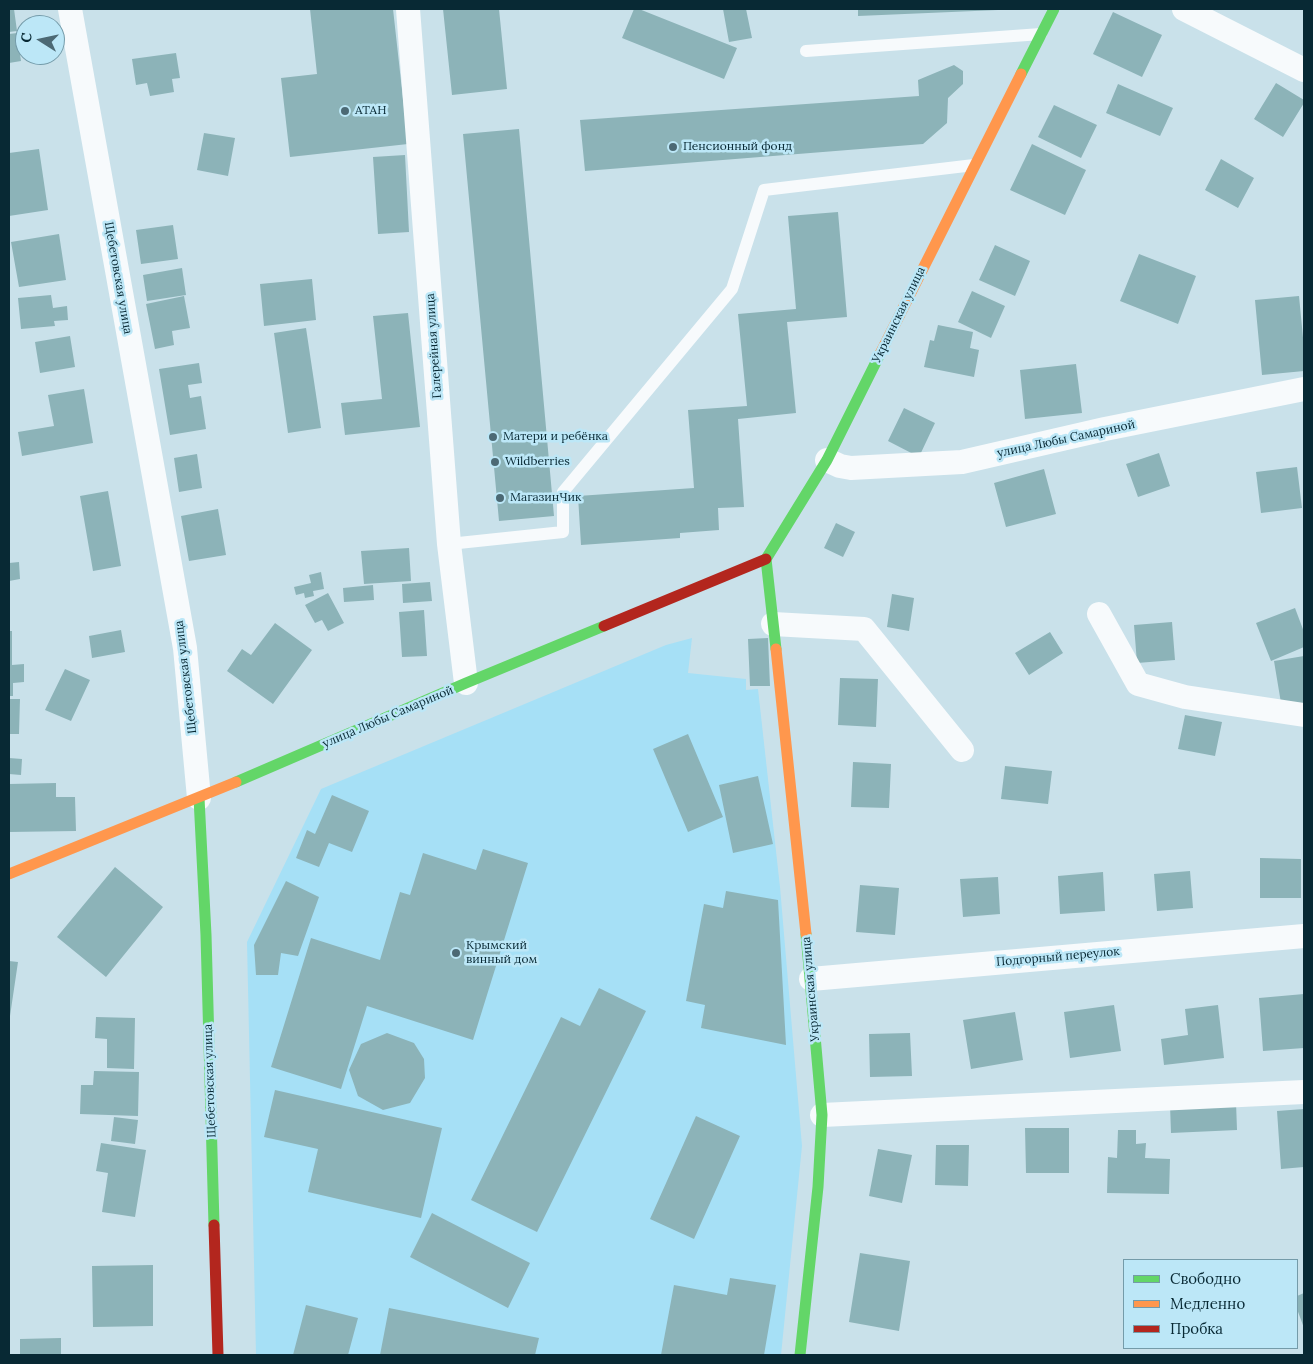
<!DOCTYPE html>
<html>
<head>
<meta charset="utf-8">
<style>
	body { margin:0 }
	#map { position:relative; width:1313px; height:1364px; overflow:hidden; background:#c9e1ea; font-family:Lora,serif }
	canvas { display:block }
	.frame { position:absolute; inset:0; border:10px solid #082934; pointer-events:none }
	.legend { position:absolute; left:1123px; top:1259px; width:175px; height:90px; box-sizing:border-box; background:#bce7f7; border:1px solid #749ba9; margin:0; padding:6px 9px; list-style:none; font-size:15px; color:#082934 }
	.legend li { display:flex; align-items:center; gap:10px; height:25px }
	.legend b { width:25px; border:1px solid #749ba9 }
	.north { position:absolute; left:15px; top:15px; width:50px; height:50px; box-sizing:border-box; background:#bce7f7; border:1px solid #749ba9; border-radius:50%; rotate:280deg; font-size:14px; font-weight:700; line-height:20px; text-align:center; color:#082934 }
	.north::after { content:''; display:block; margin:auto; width:18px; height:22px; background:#4c6974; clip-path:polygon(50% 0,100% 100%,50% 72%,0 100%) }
</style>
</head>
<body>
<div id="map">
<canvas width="1313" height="1364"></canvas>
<div class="frame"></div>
<ul class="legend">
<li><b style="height:6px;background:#63d668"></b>Свободно</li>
<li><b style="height:6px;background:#ff974d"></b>Медленно</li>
<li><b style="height:6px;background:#b3261e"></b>Пробка</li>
</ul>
<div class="north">С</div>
</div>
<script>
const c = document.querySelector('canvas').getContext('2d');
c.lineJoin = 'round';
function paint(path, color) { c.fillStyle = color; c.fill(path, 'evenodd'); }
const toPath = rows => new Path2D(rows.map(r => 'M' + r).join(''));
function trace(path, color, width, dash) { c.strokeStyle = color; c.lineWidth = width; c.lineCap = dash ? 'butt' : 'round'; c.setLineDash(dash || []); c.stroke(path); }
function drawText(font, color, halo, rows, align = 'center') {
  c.font = font + ' Lora,serif'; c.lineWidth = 5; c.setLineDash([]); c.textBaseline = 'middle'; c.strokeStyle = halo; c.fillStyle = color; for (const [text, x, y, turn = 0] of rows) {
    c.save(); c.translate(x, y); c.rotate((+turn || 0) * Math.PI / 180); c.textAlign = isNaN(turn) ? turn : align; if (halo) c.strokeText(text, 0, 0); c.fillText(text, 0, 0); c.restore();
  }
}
paint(toPath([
	[692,638,688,673,746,679,746,690,758,689,780,887,802,1146,781,1355,256,1355,247,942,321,789,666,645]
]), '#a6e0f6');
paint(toPath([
	[9,9,14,9,17,31,9,32],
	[310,9,393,9,408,144,290,157,281,78,317,74],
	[443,9,499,9,507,89,452,95],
	[634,9,639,9,737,48,724,79,622,38],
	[723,9,746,9,752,38,729,42],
	[858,9,998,9,998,10,858,16],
	[1113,12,1162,35,1142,77,1093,54],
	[17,33,21,61,9,63,9,34],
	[176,53,180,78,172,79,174,92,150,96,147,83,136,85,132,59],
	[954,65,963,71,963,84,948,98,947,123,923,144,585,171,580,120,919,96,918,80],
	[1276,83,1304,100,1304,103,1283,137,1254,119],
	[1118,84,1173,108,1160,136,1106,113],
	[1054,105,1097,125,1081,158,1038,137],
	[519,129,554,516,499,521,463,134],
	[204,133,235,138,228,176,197,170],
	[1032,144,1086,170,1065,215,1010,190],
	[39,149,48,210,9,216,9,153],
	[405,155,409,232,378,234,373,157],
	[1221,159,1254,178,1238,208,1205,190],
	[838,212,847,317,787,322,796,413,738,419,744,507,718,508,719,530,680,533,680,538,581,545,578,496,694,488,688,410,747,406,738,314,796,309,788,216],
	[173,225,178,259,141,264,136,230],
	[59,234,66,280,19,287,11,242],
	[995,245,1030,261,1015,296,979,280],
	[1139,254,1196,276,1178,324,1120,301],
	[182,268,186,295,147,301,143,275],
	[312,279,316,320,264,326,260,284],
	[972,291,1005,306,991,338,958,322],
	[51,295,53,308,67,306,68,320,54,321,55,326,21,329,18,298],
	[184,296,190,328,172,331,174,345,155,349,146,304],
	[1299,296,1304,348,1304,371,1262,375,1255,300],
	[408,313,420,427,345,435,341,403,382,399,373,316],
	[938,325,973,332,970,348,979,350,974,377,924,367,930,340,934,341],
	[306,328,321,428,288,433,274,333],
	[70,336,75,367,40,373,35,342],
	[199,363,202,383,188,385,190,398,201,396,206,429,170,435,159,369],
	[1076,364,1082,413,1025,419,1020,370],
	[84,389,93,443,22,456,18,432,54,426,48,395],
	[904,408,935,423,919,457,888,441],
	[1159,453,1170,486,1138,497,1126,464],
	[197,454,202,488,179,492,174,458],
	[1297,467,1302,508,1261,513,1256,472],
	[1044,469,1056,514,1006,527,994,483],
	[108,491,121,566,93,571,80,496],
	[218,509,226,555,189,561,181,516],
	[836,523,855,532,843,557,824,548],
	[409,548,411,581,364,584,361,551],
	[19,562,20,579,9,581,9,563],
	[321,572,324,589,313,591,314,596,305,598,304,593,296,595,294,587,311,583,309,575],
	[430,582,432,601,403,603,402,584],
	[373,585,374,600,344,602,343,588],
	[328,593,344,623,328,631,322,620,315,623,305,605],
	[892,594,914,598,909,631,887,627],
	[1295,608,1304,632,1304,647,1271,661,1256,623],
	[424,610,427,656,402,657,399,612],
	[1172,622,1175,660,1137,663,1134,625],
	[275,623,312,650,273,704,227,671,242,649,251,655],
	[121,630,125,652,92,658,89,636],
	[9,631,12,631,12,665,24,664,24,682,13,683,13,696,9,696],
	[1050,632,1063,653,1029,675,1015,653],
	[768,638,770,686,750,686,748,639],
	[1304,656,1304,706,1282,709,1274,661],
	[65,669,90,680,71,721,45,710],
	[840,678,878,679,876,727,838,725],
	[9,699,20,699,19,734,9,734],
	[1185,715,1222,722,1215,756,1178,749],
	[688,734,723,817,688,832,653,749],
	[9,758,22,759,21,775,9,774],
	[853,762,891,764,889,808,851,807],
	[1005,766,1052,771,1048,804,1001,799],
	[758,776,773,844,733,853,719,785],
	[56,783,56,797,75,797,76,831,9,832,9,784],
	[332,795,369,811,352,852,329,843,319,867,296,858,307,830,315,834],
	[483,849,528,863,473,1040,367,1006,341,1089,271,1067,311,938,380,960,400,892,410,895,423,853,476,870],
	[1260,858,1301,859,1301,898,1260,898],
	[115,867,163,907,106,977,57,937],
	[1190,871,1193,908,1157,911,1154,874],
	[1103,872,1105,911,1060,914,1058,876],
	[998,877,1000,914,963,917,960,879],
	[286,881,319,897,298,956,281,953,278,975,256,975,254,945],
	[860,885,899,888,895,935,856,932],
	[726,891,778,900,786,1045,701,1028,705,1005,686,1001,704,904,723,908],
	[9,961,18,962,10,1016,9,1016],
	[599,988,646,1011,537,1232,471,1200,561,1017,580,1026],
	[1304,994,1304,1048,1263,1051,1259,998],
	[1114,1005,1121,1051,1070,1058,1064,1012],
	[1218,1005,1224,1058,1164,1065,1161,1039,1188,1035,1185,1009],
	[1015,1012,1023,1060,971,1069,963,1020],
	[96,1017,135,1018,134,1069,107,1068,107,1039,95,1038],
	[387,1033,414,1043,424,1059,425,1078,410,1103,383,1110,358,1096,349,1070,361,1044],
	[910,1033,912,1076,870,1077,869,1034],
	[94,1071,139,1072,138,1116,80,1114,81,1085,93,1085],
	[275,1090,442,1128,421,1218,308,1192,318,1149,264,1137],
	[1236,1102,1237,1130,1171,1133,1170,1105],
	[1304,1109,1304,1167,1281,1169,1277,1111],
	[696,1116,740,1136,694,1239,650,1219],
	[114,1117,138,1120,135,1144,111,1141],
	[1025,1128,1069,1128,1069,1173,1026,1173],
	[1118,1130,1136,1130,1136,1144,1146,1143,1145,1158,1170,1159,1169,1194,1107,1193,1108,1157,1117,1158],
	[101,1143,146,1150,135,1217,102,1212,108,1173,96,1171],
	[936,1145,969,1145,968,1186,935,1185],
	[878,1149,912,1155,902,1203,869,1196],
	[432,1213,530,1263,508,1308,410,1257],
	[860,1253,910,1261,899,1331,849,1322],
	[153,1265,153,1326,93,1327,92,1266],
	[730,1278,776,1285,764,1355,661,1355,674,1285,727,1295],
	[1304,1293,1304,1328,1297,1309,1297,1296],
	[306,1305,358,1318,348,1355,293,1355],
	[389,1308,539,1338,535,1355,380,1355],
	[61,1338,61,1355,20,1355,20,1339]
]), '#8cb3b8');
trace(toPath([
	[806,51,1041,34],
	[449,544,563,532,563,492,732,289,764,190,974,165]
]), '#f7fafc', 12);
trace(toPath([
	[70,9,185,648,199,798],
	[408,9,449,544,466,683],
	[1184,9,1304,70],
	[827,460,840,466,851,468,962,462,1105,429,1304,389],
	[1099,614,1138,684,1185,697,1304,715],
	[773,624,864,629,962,750],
	[811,979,1304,936],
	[822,1115,1304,1092]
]), '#f7fafc', 24);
trace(toPath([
	[1021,74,1054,9],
	[776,649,766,559,827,460,880,354],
	[236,782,466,683,604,626],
	[199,798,206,935,214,1225],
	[800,1355,818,1187,822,1115,806,934]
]), '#63d668', 11);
trace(toPath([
	[880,354,1021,74],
	[776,649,806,934],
	[9,874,236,782]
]), '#ff974d', 11);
trace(toPath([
	[604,626,766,559],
	[214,1225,218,1355]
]), '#b3261e', 11);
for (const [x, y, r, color] of [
	[345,111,5,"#4c6974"],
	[673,147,5,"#4c6974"],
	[493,437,5,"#4c6974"],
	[495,462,5,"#4c6974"],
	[500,498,5,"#4c6974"],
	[456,953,5,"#4c6974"]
]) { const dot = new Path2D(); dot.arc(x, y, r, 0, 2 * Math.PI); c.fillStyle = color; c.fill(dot); trace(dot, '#bce7f7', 2); }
drawText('12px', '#082934', '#bce7f7', [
	["АТАН",355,111],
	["Пенсионный фонд",683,147],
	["Матери и ребёнка",503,437],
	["Wildberries",505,462],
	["МагазинЧик",510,498],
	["Крымский",466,946],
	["винный дом",466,960]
], 'left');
drawText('12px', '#082934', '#bce7f7', [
	["Щебетовская улица",118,278,80],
	["Украинская улица",899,315,-64],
	["Галерейная улица",434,346,-94],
	["улица Любы Самариной",1066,439,-12],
	["Щебетовская улица",186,677,-97],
	["улица Любы Самариной",388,717,-23],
	["Подгорный переулок",1058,957,-5],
	["Украинская улица",811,989,-95],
	["Щебетовская улица",210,1081,-92]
]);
</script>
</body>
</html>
